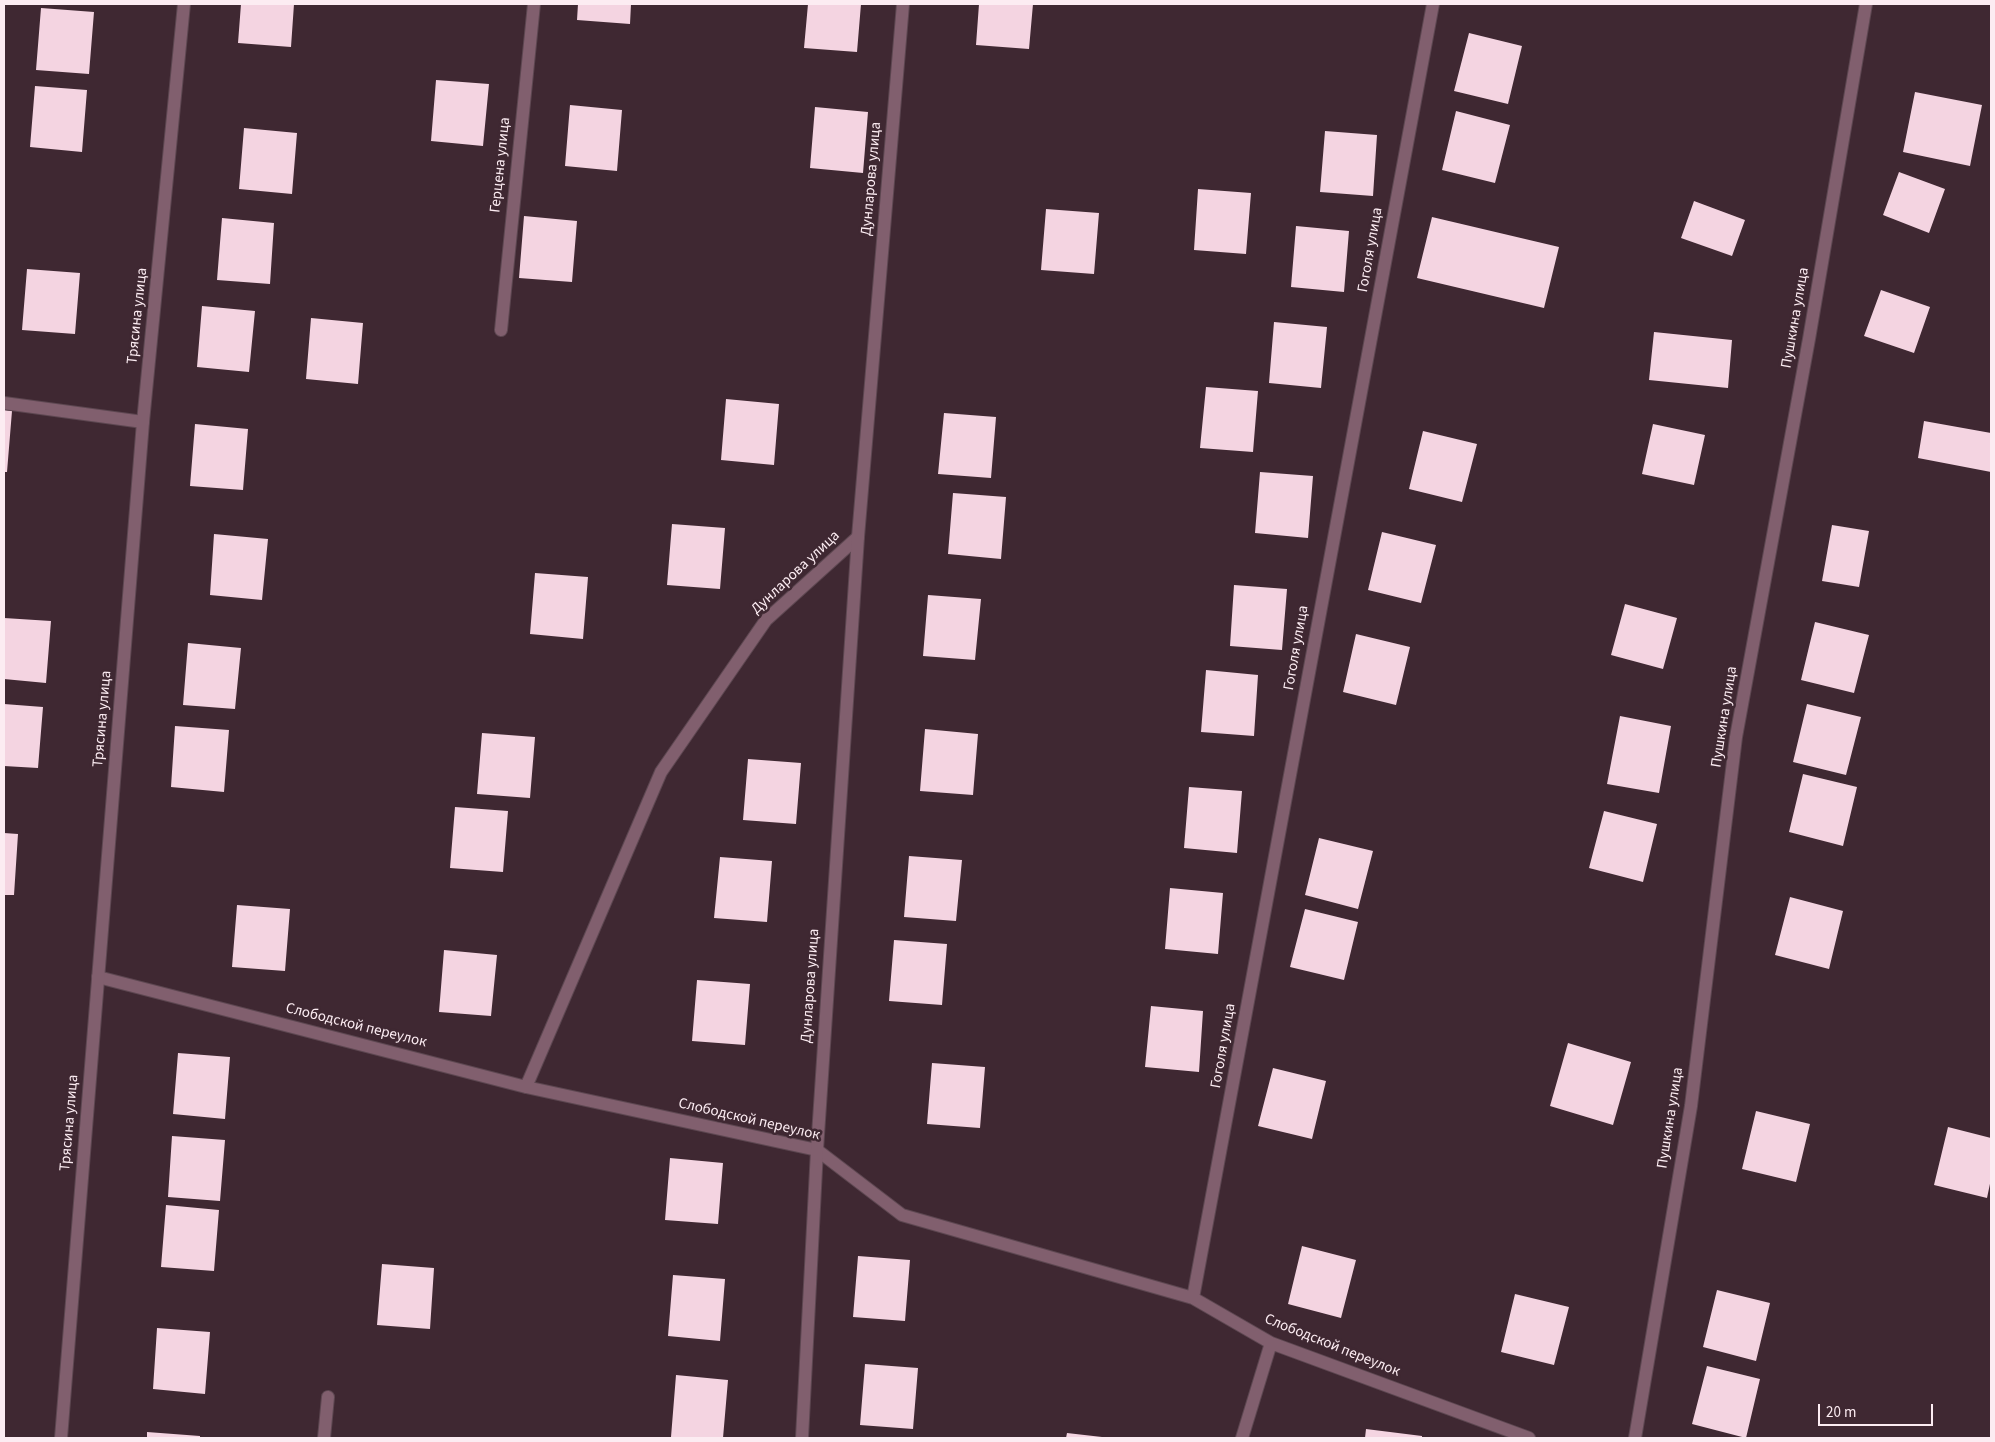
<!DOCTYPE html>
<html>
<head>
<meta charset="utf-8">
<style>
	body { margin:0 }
	#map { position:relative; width:1995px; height:1442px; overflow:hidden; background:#3f2832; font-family:"Source Sans 3",sans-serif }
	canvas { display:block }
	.frame { position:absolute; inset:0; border:5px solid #fcecf2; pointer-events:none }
	.scale { position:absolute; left:1818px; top:1404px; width:115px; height:22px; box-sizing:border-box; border:2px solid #fcecf2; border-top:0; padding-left:6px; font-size:15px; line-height:18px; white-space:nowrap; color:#fcecf2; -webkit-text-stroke:4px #3f2832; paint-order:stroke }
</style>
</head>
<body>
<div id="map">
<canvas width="1995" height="1442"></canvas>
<div class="frame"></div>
<div class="scale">20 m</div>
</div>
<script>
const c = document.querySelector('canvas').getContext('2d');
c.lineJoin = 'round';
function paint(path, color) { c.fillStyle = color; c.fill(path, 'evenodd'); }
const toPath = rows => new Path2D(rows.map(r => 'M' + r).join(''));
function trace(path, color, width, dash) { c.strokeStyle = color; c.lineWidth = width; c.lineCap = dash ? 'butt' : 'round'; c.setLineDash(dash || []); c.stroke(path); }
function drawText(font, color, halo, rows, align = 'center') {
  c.font = font + ' "Source Sans 3",sans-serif'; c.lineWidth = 5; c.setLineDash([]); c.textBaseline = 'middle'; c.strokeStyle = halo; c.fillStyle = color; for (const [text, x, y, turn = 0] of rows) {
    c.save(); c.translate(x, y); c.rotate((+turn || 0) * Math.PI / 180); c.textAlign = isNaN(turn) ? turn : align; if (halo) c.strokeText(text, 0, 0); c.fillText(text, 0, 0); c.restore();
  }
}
paint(toPath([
	[241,4,294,4,291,47,238,43],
	[578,4,631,4,630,24,577,20],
	[808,4,861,4,857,52,804,48],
	[979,4,1033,4,1029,49,976,45],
	[41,8,94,12,89,74,36,70],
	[1469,33,1522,46,1508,104,1454,91],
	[436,80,489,84,483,146,431,141],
	[35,86,87,90,82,152,30,147],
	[1915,92,1982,105,1970,166,1903,152],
	[570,105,622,110,617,171,565,166],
	[815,107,868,112,863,173,810,168],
	[1456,111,1510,125,1495,183,1442,170],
	[244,128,297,133,292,194,239,189],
	[1325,131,1377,135,1373,196,1320,192],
	[1899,172,1945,189,1929,233,1883,215],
	[1198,189,1251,193,1246,254,1194,250],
	[1694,201,1745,220,1732,256,1681,238],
	[1046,209,1099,213,1094,274,1041,270],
	[524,216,577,221,572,282,519,278],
	[1432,217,1559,247,1544,308,1417,278],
	[222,218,274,223,270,284,217,280],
	[1296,226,1349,231,1344,292,1291,287],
	[27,269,80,273,75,334,22,330],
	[1881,290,1930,307,1914,353,1864,336],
	[202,306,255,311,249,372,197,367],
	[311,318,363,323,358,384,306,379],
	[1274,322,1327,327,1321,388,1269,383],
	[1654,332,1732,340,1728,388,1649,380],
	[1206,387,1258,391,1253,452,1200,448],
	[726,399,779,404,774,465,721,460],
	[4,410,12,411,7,472,4,472],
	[944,413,996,417,991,478,938,474],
	[1924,421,1991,433,1991,472,1918,458],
	[195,424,248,429,243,490,190,486],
	[1653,424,1705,435,1694,485,1642,474],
	[1423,431,1477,444,1462,502,1409,489],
	[1260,472,1313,476,1308,538,1255,533],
	[953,493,1006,497,1001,559,948,554],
	[672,524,725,528,720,589,667,585],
	[1832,525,1869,531,1859,587,1822,581],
	[1382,532,1436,545,1421,603,1368,590],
	[214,534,268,539,262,600,210,595],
	[535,573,588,577,583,639,530,634],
	[1234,585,1287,589,1282,650,1230,646],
	[928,595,981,599,975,660,923,656],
	[1625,604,1677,618,1663,669,1611,655],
	[4,618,51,621,46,683,4,679],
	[1815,622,1869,635,1854,693,1801,680],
	[1356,634,1410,647,1396,705,1343,692],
	[188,643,241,648,235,709,183,705],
	[1206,670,1258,675,1254,736,1201,732],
	[4,704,43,707,38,768,4,766],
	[1807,704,1861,717,1846,775,1793,762],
	[1620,716,1671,726,1659,793,1607,784],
	[175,726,229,730,224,792,171,787],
	[925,729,978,734,973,795,920,791],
	[482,733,535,737,530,798,477,794],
	[748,759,801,763,796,824,743,820],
	[1803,774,1857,787,1843,846,1789,832],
	[1189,787,1242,791,1237,853,1184,848],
	[455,807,508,811,503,872,450,868],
	[1604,811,1657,824,1643,882,1589,868],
	[4,833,18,834,14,895,4,895],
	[1319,838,1373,851,1358,909,1305,895],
	[909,856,962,860,956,921,904,917],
	[720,857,772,861,767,922,714,918],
	[1170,888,1223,893,1218,954,1165,949],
	[1790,897,1843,911,1829,969,1775,955],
	[237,905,290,909,285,971,232,967],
	[1305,909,1358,922,1344,980,1290,967],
	[894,940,947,944,942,1005,889,1001],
	[444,950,497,955,491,1016,439,1012],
	[697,980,750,984,745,1045,692,1041],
	[1151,1006,1203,1011,1199,1072,1145,1067],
	[1568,1043,1631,1062,1613,1125,1550,1106],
	[178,1053,230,1057,225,1119,173,1114],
	[932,1063,985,1067,980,1128,927,1124],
	[1273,1068,1326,1081,1312,1139,1258,1126],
	[1756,1111,1810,1124,1796,1182,1742,1169],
	[1948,1127,1991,1138,1991,1179,1987,1198,1934,1185],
	[172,1136,225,1140,220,1201,168,1197],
	[670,1158,723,1163,718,1224,665,1220],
	[166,1205,219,1210,214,1271,161,1267],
	[1302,1246,1356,1260,1341,1318,1288,1304],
	[858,1256,910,1260,905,1321,853,1317],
	[382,1264,434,1268,430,1329,377,1325],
	[673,1275,725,1279,720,1341,668,1336],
	[1717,1290,1770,1303,1756,1361,1703,1347],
	[1515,1294,1569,1307,1554,1365,1501,1352],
	[157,1328,210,1332,205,1394,153,1389],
	[865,1364,918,1368,913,1429,860,1425],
	[1707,1366,1760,1379,1746,1438,1692,1424],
	[676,1375,728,1380,723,1438,671,1437],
	[1366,1429,1422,1436,1422,1438,1365,1438],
	[147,1432,200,1436,200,1438,147,1438],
	[1067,1433,1102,1437,1102,1438,1066,1438]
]), '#f4d4e1');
const minor = toPath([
	[501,330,534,4],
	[4,403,143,422],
	[98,977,526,1087,817,1150,902,1215,1193,1298,1271,1343,1529,1438],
	[526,1087,661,772,766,620,858,537],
	[1193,1298,1433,4],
	[324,1438,328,1397],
	[1242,1438,1271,1343],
	[1635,1438,1691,1106,1736,737,1809,339,1866,4]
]);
const tertiary = toPath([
	[61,1438,143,422,184,4],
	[802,1438,817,1150,858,537,903,4]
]);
trace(minor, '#5d4751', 14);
trace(tertiary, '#5d4751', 14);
trace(minor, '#815f6e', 12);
trace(tertiary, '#815f6e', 12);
drawText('15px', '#fcecf2', '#3f2832', [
	["Герцена улица",501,165,-84],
	["Дунларова улица",872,179,-85],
	["Гоголя улица",1371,250,-80],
	["Трясина улица",138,316,-84],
	["Пушкина улица",1796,318,-80],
	["Дунларова улица",796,573,-43],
	["Гоголя улица",1297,648,-80],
	["Пушкина улица",1725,717,-81],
	["Трясина улица",103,719,-85],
	["Дунларова улица",811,986,-86],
	["Слободской переулок",356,1026,14],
	["Гоголя улица",1224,1046,-80],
	["Пушкина улица",1671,1118,-81],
	["Слободской переулок",749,1120,13],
	["Трясина улица",70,1123,-85],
	["Слободской переулок",1332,1346,22]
]);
</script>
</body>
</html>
